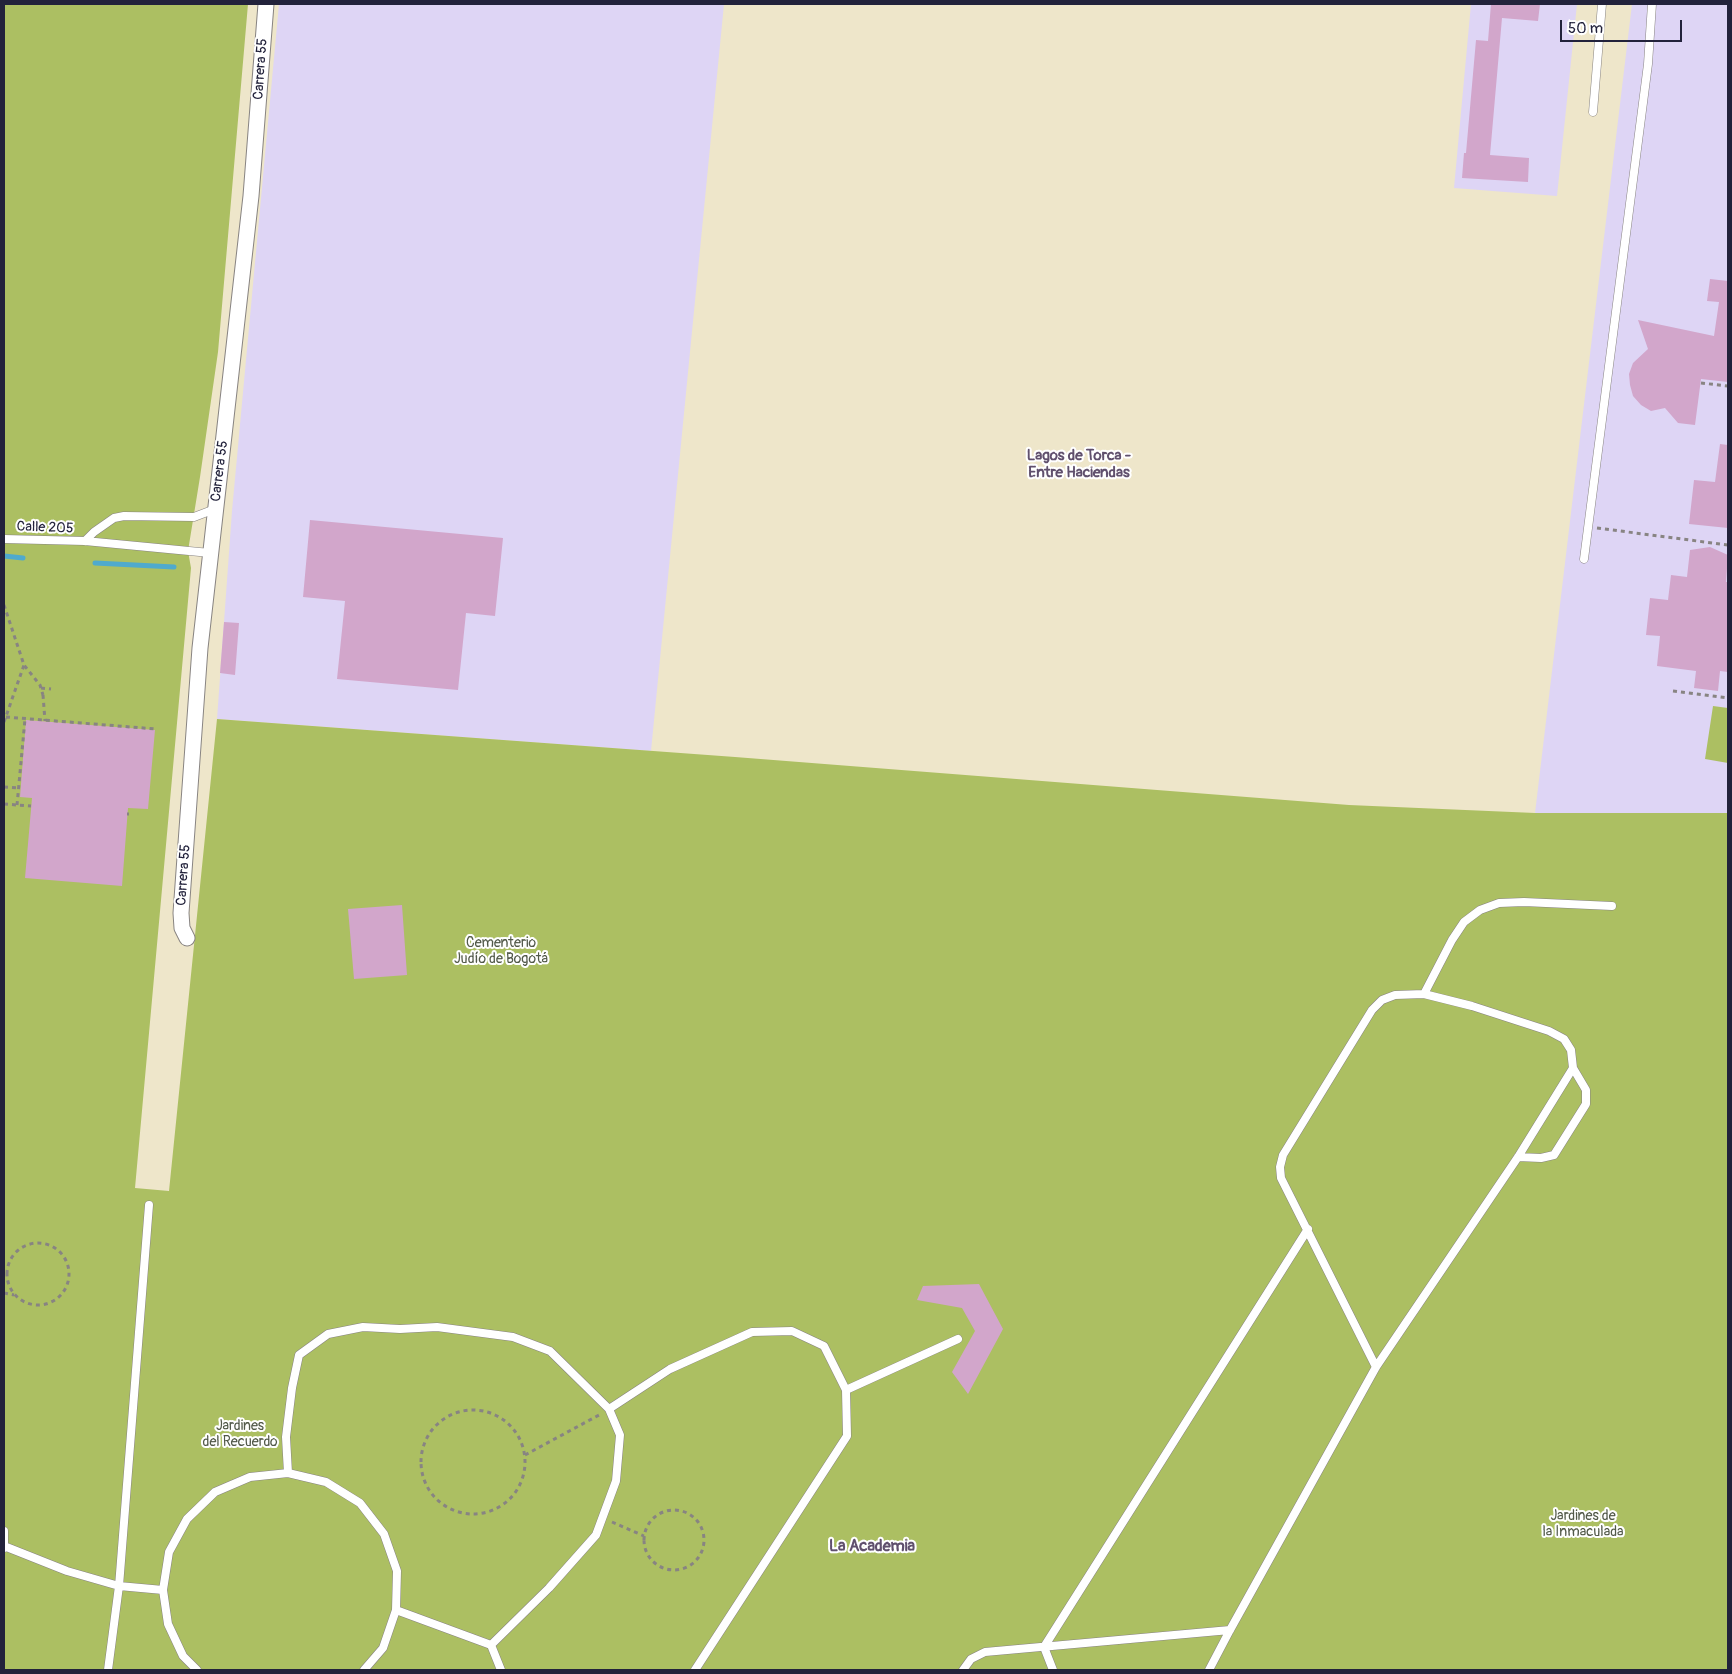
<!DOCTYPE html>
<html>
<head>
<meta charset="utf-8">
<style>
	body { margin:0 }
	#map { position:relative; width:1732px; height:1674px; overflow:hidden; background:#eee6ca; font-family:Pangolin,sans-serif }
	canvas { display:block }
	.frame { position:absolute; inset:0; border:5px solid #22223b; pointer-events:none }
	.scale { position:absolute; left:1560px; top:20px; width:122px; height:22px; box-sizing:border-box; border:2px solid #22223b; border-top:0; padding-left:6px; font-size:15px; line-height:18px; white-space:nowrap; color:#22223b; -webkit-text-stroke:4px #fff; paint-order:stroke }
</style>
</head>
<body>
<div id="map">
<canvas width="1732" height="1674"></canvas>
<div class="frame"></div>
<div class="scale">50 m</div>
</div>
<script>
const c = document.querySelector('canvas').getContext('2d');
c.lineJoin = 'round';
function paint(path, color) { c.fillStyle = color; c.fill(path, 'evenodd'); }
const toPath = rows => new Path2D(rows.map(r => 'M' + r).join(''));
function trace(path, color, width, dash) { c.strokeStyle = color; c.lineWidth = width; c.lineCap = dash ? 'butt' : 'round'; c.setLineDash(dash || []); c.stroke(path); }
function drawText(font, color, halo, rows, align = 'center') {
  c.font = font + ' Pangolin,sans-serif'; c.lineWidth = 4; c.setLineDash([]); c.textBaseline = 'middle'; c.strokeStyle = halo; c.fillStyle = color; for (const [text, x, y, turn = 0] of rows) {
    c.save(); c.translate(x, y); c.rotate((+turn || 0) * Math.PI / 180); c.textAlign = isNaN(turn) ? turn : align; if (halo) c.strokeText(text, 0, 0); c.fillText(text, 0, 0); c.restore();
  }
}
paint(toPath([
	[279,4,724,4,651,751,217,719,232,511],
	[1471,4,1577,4,1557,196,1454,188],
	[1632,4,1728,4,1728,813,1535,813]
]), '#ded5f5');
paint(toPath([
	[4,4,248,4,218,352,200,477,188,551,191,568,135,1188,169,1191,217,719,735,757,1349,805,1535,813,1728,813,1728,1670,4,1670],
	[1713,706,1728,708,1728,763,1705,759]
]), '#acbf62');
trace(toPath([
	[4,556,23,558],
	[95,563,174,567]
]), '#4faacd', 5);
paint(toPath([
	[1491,4,1540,4,1538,21,1502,18,1490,155,1529,158,1528,182,1462,178,1464,153,1466,153,1476,40,1488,41],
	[1710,279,1728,281,1728,382,1701,379,1695,425,1678,423,1665,408,1651,411,1641,405,1633,396,1630,385,1629,374,1633,363,1648,349,1638,320,1714,336,1719,302,1707,301],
	[1720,444,1728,445,1728,528,1689,524,1694,480,1715,482],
	[310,520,503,538,495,616,466,613,458,690,337,679,345,601,303,597],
	[1710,547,1728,555,1726,582,1728,582,1728,672,1720,671,1718,691,1694,688,1696,671,1657,666,1660,636,1646,635,1650,598,1668,600,1671,575,1687,577,1690,550],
	[224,622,239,623,235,675,220,673],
	[26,720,155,730,148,809,128,808,122,886,25,878,32,798,20,797],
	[402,905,407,975,354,979,348,909],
	[979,1284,1003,1329,968,1394,952,1372,975,1331,962,1308,917,1300,923,1286]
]), '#d2a6cb');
const service = toPath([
	[1593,112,1602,4],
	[4,539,85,541,210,553],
	[85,541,94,532,114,518,124,516,194,517,215,509],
	[1584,559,1648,64,1652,4],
	[1424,994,1452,940,1464,922,1480,910,1499,903,1524,902,1612,906],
	[1376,1367,1281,1178,1280,1167,1283,1155,1372,1010,1382,1000,1395,995,1424,994,1472,1006,1549,1031,1564,1039,1571,1050,1573,1068,1586,1090,1586,1104,1554,1155,1541,1158,1518,1157],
	[846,1390,958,1339],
	[609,1409,670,1369,752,1332,792,1331,824,1346,846,1390,847,1436,695,1670],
	[288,1473,286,1437,292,1388,299,1355,328,1334,363,1327,400,1329,437,1327,513,1337,550,1351,609,1409,620,1435,616,1481,596,1535,549,1588,491,1645],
	[4,1531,4,1548],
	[4,1546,67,1571,119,1586,163,1590],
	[396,1610,491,1645,501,1670],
	[1044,1647,1308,1229],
	[1044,1647,1053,1670],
	[108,1670,119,1586,149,1205],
	[197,1670,183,1656,168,1624,163,1590,169,1552,187,1519,215,1492,250,1477,288,1473,326,1482,360,1503,384,1534,397,1571,396,1610,383,1648,364,1670],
	[963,1670,971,1659,985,1652,1230,1630],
	[1209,1670,1230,1630,1376,1367,1518,1157,1573,1068]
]);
const minor = toPath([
	[187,938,182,928,181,913,200,648,251,196,266,4]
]);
trace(service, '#888482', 9);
trace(minor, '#888482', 17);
trace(toPath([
	[1701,383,1728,386],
	[1597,528,1728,545],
	[4,605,24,665,40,685,43,695],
	[41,688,51,689],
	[1673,691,1728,698],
	[6,717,156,729],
	[4,722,24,665],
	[4,787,19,788],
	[4,804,31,806],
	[17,805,25,719],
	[127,814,129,814],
	'7 1274a31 31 0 1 1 62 0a31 31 0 1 1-62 0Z',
	[4,1293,14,1295],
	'421 1462a52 52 0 1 1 104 0a52 52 0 1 1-104 0Z',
	[525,1455,599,1415],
	'644 1540a30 30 0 1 1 60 0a30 30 0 1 1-60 0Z',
	[612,1522,644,1536]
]), '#888482', 3, [4, 4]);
trace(service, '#fff', 8);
trace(minor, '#fff', 15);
trace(toPath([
	[43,695,45,721]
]), '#888482', 3, [4, 4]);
drawText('14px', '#22223b', '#fff', [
	["Carrera 55",261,69,-86],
	["Carrera 55",220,471,-83],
	["Calle 205",45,528,2],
	["Carrera 55",184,875,-86]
]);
drawText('14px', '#525949', '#fff', [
	["Cementerio",501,943],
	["Judío de Bogotá",501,959],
	["Jardines",240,1426],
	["del Recuerdo",240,1442],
	["Jardines de",1583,1516],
	["la Inmaculada",1583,1532]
]);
drawText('bold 15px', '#60506d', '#fff', [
	["Lagos de Torca -",1079,456],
	["Entre Haciendas",1079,473]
]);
drawText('bold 16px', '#60506d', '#fff', [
	["La Academia",872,1547]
]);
</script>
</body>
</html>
